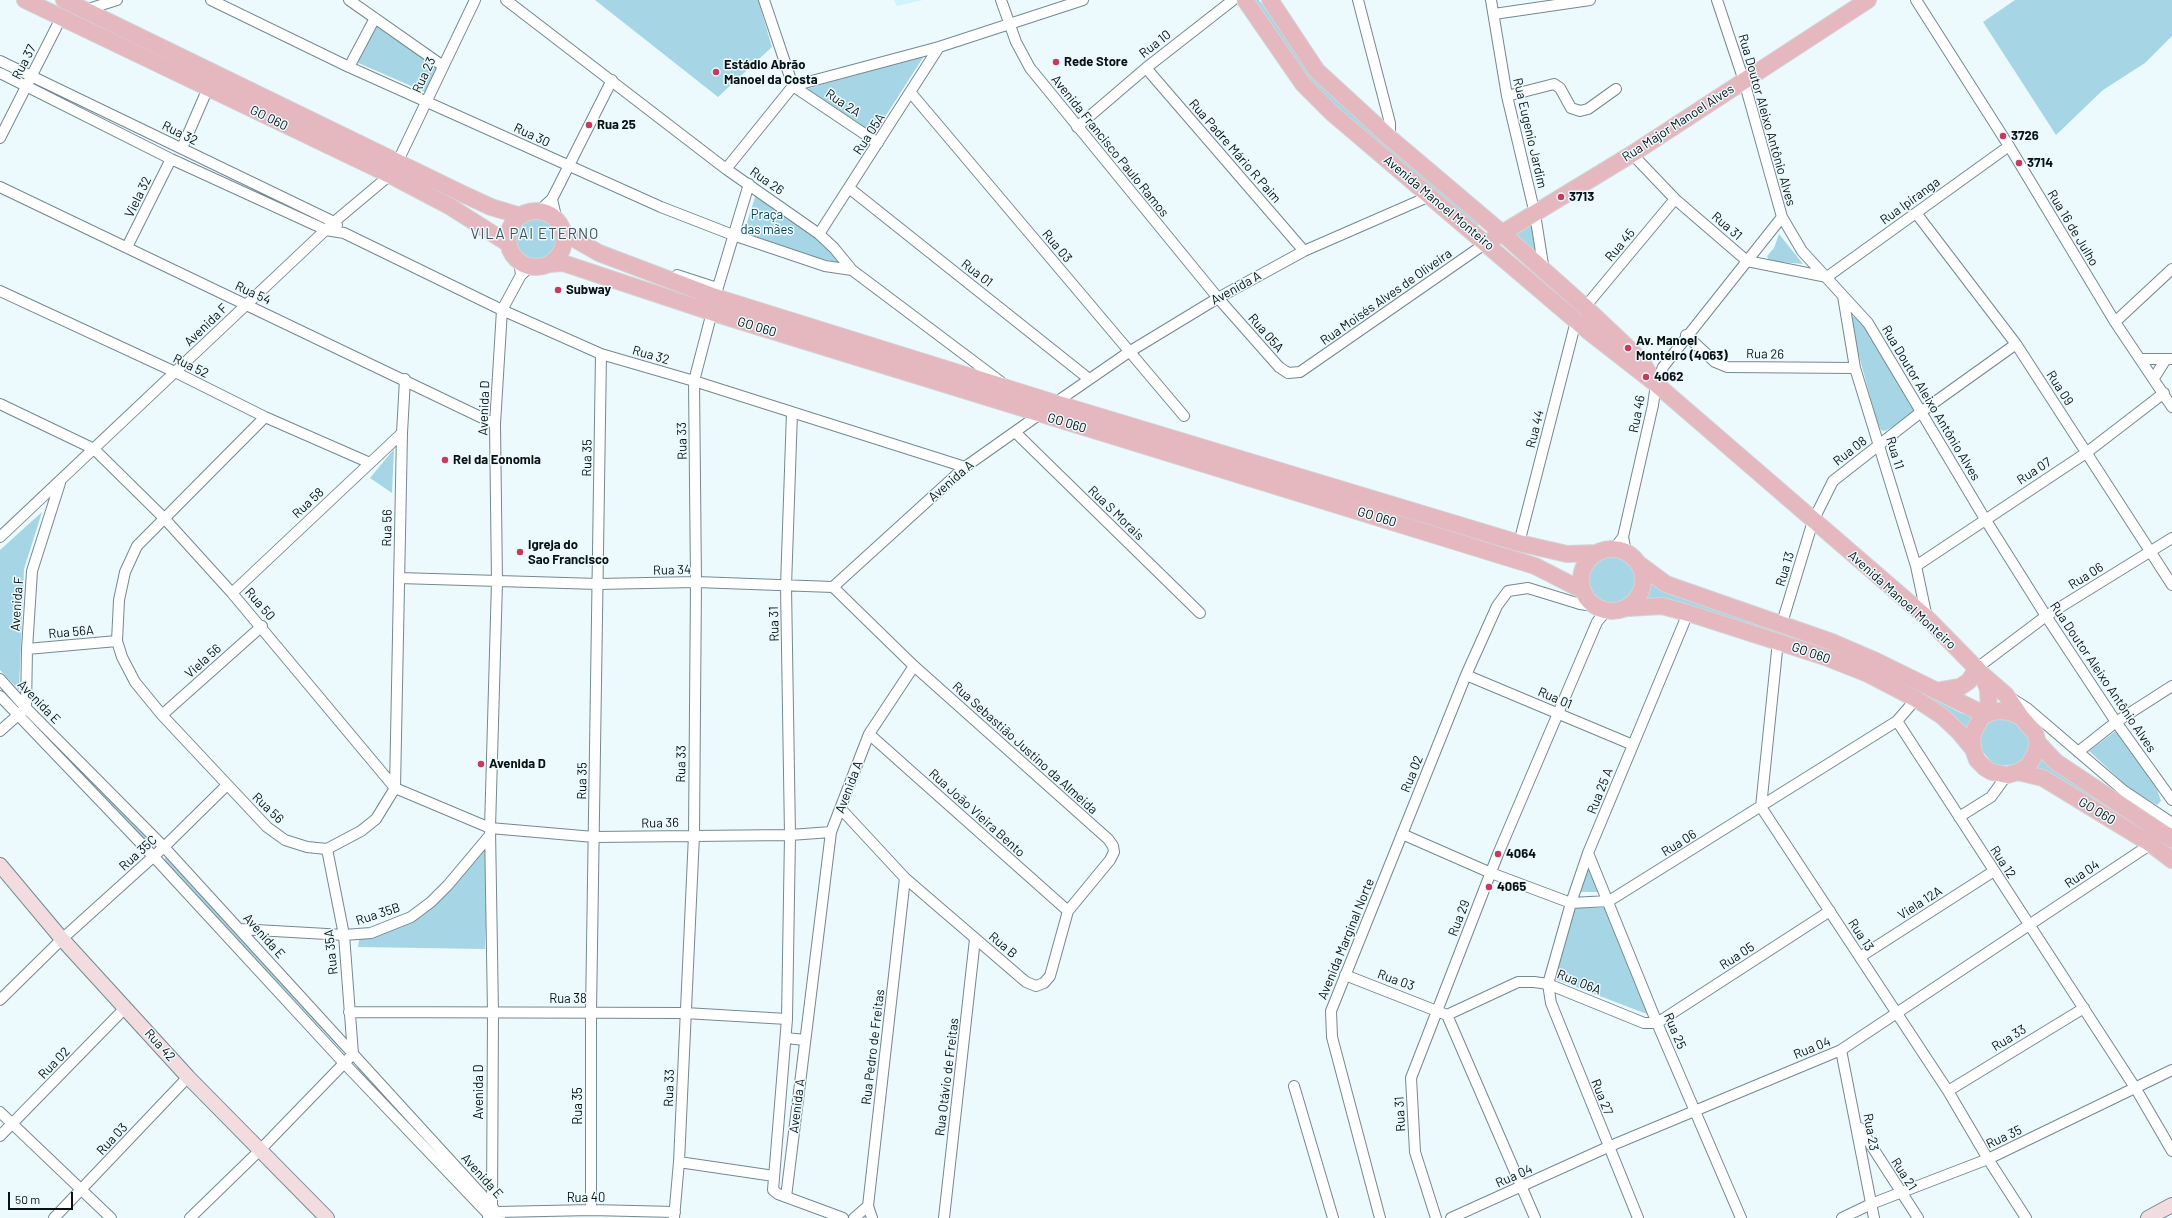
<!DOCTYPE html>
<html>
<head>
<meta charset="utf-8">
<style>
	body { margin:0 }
	#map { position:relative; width:2172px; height:1218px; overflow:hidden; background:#ecfafe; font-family:Barlow,sans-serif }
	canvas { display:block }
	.scale { position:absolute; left:8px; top:1192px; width:65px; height:18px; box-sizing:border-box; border:2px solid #091113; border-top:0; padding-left:5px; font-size:12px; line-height:14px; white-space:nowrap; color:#091113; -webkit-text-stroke:3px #ecfafe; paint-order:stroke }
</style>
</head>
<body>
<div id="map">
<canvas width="2172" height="1218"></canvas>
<div class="scale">50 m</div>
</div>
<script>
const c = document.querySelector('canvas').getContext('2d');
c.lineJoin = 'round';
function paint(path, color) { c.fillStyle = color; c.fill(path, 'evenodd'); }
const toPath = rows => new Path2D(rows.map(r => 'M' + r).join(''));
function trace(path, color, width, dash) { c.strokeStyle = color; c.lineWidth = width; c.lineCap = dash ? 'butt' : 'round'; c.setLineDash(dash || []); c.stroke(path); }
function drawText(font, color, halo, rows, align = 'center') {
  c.font = font + ' Barlow,sans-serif'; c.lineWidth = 3; c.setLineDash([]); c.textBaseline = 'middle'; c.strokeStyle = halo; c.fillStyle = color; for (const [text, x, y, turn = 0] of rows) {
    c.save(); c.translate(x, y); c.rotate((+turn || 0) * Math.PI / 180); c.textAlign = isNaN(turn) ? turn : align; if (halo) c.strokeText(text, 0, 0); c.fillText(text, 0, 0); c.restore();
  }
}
paint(toPath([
	[894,0,923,0,897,6]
]), '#d2f2fc');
paint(toPath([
	[595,0,758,0,772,47,718,97],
	[1247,0,1259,0,1304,64,1482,224,1473,226,1324,99],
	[2015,0,2172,0,2172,36,2145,63,2103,90,2056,135,1983,22],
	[375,26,438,66,425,92,356,62],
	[926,53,874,134,808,94,807,89],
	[756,194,820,240,843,264,806,255,744,232],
	'513 238a23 23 0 1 1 46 0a23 23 0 1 1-46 0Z',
	[1533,218,1541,265,1514,233],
	[1779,234,1803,264,1769,261,1767,256,1774,248],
	[1852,316,1859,319,1919,409,1916,414,1885,431,1881,430,1877,422,1849,319],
	[394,449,392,493,370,478],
	[42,512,24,569,19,690,0,670,0,550],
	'1588 580a24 24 0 1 1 48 0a24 24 0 1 1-48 0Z',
	[1645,573,1831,647,1961,713,1974,716,1969,732,1965,726,1948,713,1663,600,1639,599,1645,585],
	[1997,717,2021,721,2031,743,2024,759,2018,764,2001,766,1993,764,1982,751,1980,735,1984,727],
	[36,724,154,844,153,846,150,846,146,842],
	[2117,730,2157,789,2161,801,2157,805,2130,789,2089,751],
	[2038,754,2172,845,2172,853,2031,767],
	[481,847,485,847,489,851,485,949,358,947,359,940,412,921,447,893],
	[166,856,342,1049,341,1050,164,861],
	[1589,862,1599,892,1578,892],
	[1575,908,1605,908,1652,1016,1555,979],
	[357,1065,483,1201,358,1072]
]), '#a6d6e6');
const street = toPath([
	[211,0,349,67,661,207,733,235,825,266,852,270],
	[349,0,443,66],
	[506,0,726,169,819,234,834,248,852,270,1001,382],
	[764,0,793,86],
	[1001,0,1016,42,1030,68,1218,298,1279,367,1288,373,1300,372,1486,243],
	[1358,0,1390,123,1390,138],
	[1491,0,1507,96,1535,214,1544,271],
	[1717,0,1744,81,1782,217,1802,251,1868,323,1985,519,2046,616,2116,722,2172,800],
	[1916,0,2009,146,2115,322,2172,407],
	[85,10,117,0],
	[1494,14,1590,0],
	[0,61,334,222,337,225],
	[349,67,375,18],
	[1146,68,1304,251],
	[0,73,171,159,326,230,344,233,502,310,601,354,694,381,965,467],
	[793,86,878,143],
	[911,93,1184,416],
	[1507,96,1554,84,1560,88,1571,108,1580,111,1588,109,1616,89],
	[1077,127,1146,68,1233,0],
	[0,138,61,18],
	[182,148,208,88],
	[1632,154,1675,199,1747,261,1827,277,2009,146],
	[398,161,475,0],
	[726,169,793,86,939,47,1083,0],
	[0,187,495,424],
	[849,188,1089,379],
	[552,199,557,221],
	[539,211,552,199,612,80],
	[1916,213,2016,344,2172,585],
	[819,234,939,47],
	[127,247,171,159],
	[519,260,521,275],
	[677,275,717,288],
	[0,291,175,372,265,417,370,463],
	[1843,296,1855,368,1916,566,1927,618],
	[715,297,749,184],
	[1585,307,1675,199],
	[2115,322,2172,269],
	[1686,335,1715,362,1727,367,1855,368],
	[2141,359,2172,359],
	[2154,378,2166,359],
	[1055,403,1129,352,1218,298,1304,251,1430,196],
	[0,404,94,449,164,518,232,593,395,788,490,828,594,837,790,835,831,832],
	[792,412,786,586,790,835,787,1019,773,1190,778,1194,843,1218],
	[265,417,137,546,125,572,119,600,117,641,122,657,135,682,162,715,267,827,285,840,307,847,327,849,361,831,376,819,395,788,402,433,405,379],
	[1015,432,1200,613],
	[0,537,334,222,390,175],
	[1623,537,1626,552],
	[1519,543,1576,321],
	[1614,549,1623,537,1653,405,1656,384,1663,367,1782,217],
	[1916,566,2086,453,2164,393],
	[399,578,598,584,696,582,833,587,914,666,1108,839,1113,846,1114,852,1110,860,1068,911,1050,976,1044,983,1036,986,1026,982,905,878,841,809],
	[833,587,965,467,1040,414],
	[232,593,402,433],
	[1782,623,1813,521,1833,481,1921,412,2016,344],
	[1778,641,1761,807,1948,1091,1988,1159,2026,1218],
	[27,649,117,641],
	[1977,668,2046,616,2172,538],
	[1466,675,1633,745],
	[0,679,26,708,164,847,492,1206,500,1218],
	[0,696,154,857,344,1063,489,1215,493,1217],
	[2011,698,2027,708,2124,791,2172,823],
	[162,715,262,626],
	[1897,721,2136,1089,2172,1151],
	[0,731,26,708,27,649,32,571,60,483],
	[869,734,1068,911],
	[2078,752,2116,722,2172,686],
	[1959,817,1991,797,2007,775],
	[1402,834,1491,873,1571,903,1609,901],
	[1588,853,1657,1023,1741,1218],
	[1609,901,1897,721,1916,699],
	[239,929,344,935,371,933,411,917,431,902,448,885,490,835],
	[1860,957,1994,871],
	[1345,975,1447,1015,1535,1218],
	[0,1000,62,939,164,847,227,785],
	[349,1012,685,1013,787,1019],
	[1447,1015,1518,982,1534,982,1548,984,1644,1023,1657,1023,1830,911],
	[786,1038,805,1040],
	[1841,1050,1874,1218],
	[1294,1086,1333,1218],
	[1948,1091,2084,1008],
	[0,1112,111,1218],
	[1860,1128,1918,1218],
	[0,1136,126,1007],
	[679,1162,774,1176],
	[786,1197,831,832,869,734,914,666],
	[591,1210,591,1012,601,354],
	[497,1212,591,1210,675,1212],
	[54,1218,188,1077],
	[190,1218,259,1151,353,1054,344,935,327,849],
	[488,1218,492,1206,493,1013,490,828,497,582,495,424,502,310,521,275,531,266],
	[674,1218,679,1162,694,835,696,582,694,381,712,312],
	[854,1218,868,1206],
	[872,1218,868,1206,905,878],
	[944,1218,975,939],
	[1380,1218,1332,1037,1331,1011,1466,675,1497,606,1508,591,1528,588,1580,604,1594,606],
	[1436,1218,1415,1152,1411,1078,1498,854,1597,622,1606,611],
	[1451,1218,1608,1147,1841,1050,2151,844],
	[1638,1218,1551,1003,1548,984,1571,903,1588,853,1688,613],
	[1842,1218,1871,1204,1988,1159,2172,1070]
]);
const secondary = toPath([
	[0,865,62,939,188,1077,327,1218],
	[2148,1218,2172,1205]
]);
const primary = toPath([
	[25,0,390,175,449,206,509,244],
	[64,0,463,194,491,207,521,216],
	[1245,0,1303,84,1332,113,1588,331,1656,384,1927,618,1983,675,2006,695,2021,717,2035,733,2038,743,2035,754,2028,766,2018,772,2007,775,1992,772,1985,768,1977,760,1973,749,1972,737,1976,727,1982,717,1989,713,1999,711,2010,712,2021,717],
	[1270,0,1317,71,1390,138,1501,232,1585,307,1640,359,1648,372],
	'508 239a28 28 0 1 1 56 0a28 28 0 1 1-56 0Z',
	[564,233,599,253,715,297,1055,403,1519,543,1567,554,1596,553],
	[1494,238,1632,154,1868,0],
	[549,264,563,263,720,315,1535,566,1582,590],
	'1581 580a31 31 0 1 1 62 0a31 31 0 1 1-62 0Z',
	[1639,564,1666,584,1832,642,1876,661,1986,715],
	[1628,608,1662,606,1688,613,1825,657,1868,674,1916,699,1942,716,1959,732,1973,749],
	[1983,675,1988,690,1989,713],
	[1936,691,1960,687,1969,681,1977,668],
	[2038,743,2056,762,2172,839],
	[2018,772,2043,778,2151,844,2172,860]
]);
trace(street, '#748990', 12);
trace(secondary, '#748990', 16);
trace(primary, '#d3d4d5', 18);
trace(street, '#fff', 10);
trace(secondary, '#f2dcdf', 14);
trace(primary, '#e5b8bf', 16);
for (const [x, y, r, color] of [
	[1056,62,4,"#c9395e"],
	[716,72,4,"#c9395e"],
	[589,125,4,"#c9395e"],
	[2003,136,4,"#c9395e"],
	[2019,163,4,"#c9395e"],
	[1561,197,4,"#c9395e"],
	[558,290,4,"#c9395e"],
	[1628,348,4,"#c9395e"],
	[1646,377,4,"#c9395e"],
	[445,460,4,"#c9395e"],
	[520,552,4,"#c9395e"],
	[481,764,4,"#c9395e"],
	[1498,854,4,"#c9395e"],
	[1489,887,4,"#c9395e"]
]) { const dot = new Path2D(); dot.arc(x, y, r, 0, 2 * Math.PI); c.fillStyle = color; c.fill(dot); trace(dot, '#ecfafe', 1.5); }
drawText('13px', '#091113', '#ecfafe', [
	["Rua 10",1155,44,-38],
	["Rua 37",24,62,-63],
	["Rua 23",424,75,-65],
	["Rua 2A",843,103,34],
	["GO 060",269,118,26],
	["Rua Doutor Aleixo Antônio Alves",1767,120,74],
	["Rua Major Manoel Alves",1678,123,-33],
	["Rua 32",180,133,26],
	["Rua Eugenio Jardim",1530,133,77],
	["Rua 05A",869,134,-57],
	["Rua 30",532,135,25],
	["Avenida Francisco Paulo Ramos",1110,146,51],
	["Rua Padre Mário R Paim",1235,151,49],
	["Rua 26",767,181,35],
	["Viela 32",138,197,-64],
	["Rua Ipiranga",1910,201,-36],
	["Avenida Manoel Monteiro",1439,203,40],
	["Rua 31",1727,226,41],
	["Rua 16 de Julho",2073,228,59],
	["Rua 45",1620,245,-50],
	["Rua 03",1057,246,50],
	["Rua 01",977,273,38],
	["Avenida A",1236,288,-29],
	["Rua 54",253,293,25],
	["Rua Moisés Alves de Oliveira",1386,297,-35],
	["Avenida F",206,325,-44],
	["GO 060",757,327,17],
	["Rua 05A",1266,333,49],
	["Rua 26",1765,354,1],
	["Rua 32",651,355,16],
	["Rua 52",191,366,26],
	["Rua 09",2060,388,57],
	["Rua Doutor Aleixo Antônio Alves",1931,403,59],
	["Avenida D",484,408,-88],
	["Rua 46",1637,414,-79],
	["GO 060",1067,423,17],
	["Rua 44",1535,429,-76],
	["Rua 33",682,441,-91],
	["Rua 08",1850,451,-38],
	["Rua 11",1895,453,73],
	["Rua 35",587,458,-89],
	["Rua 07",2034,471,-33],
	["Avenida A",951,481,-41],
	["Rua 58",308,503,-43],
	["Rua S Morais",1116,513,44],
	["GO 060",1377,517,17],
	["Rua 56",387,528,-89],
	["Rua 13",1785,569,-73],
	["Rua 34",672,570,-1],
	["Rua 06",2086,576,-32],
	["Avenida Manoel Monteiro",1902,600,42],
	["Avenida F",17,604,-86],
	["Rua 50",260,604,49],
	["Rua 31",774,624,-91],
	["Rua 56A",71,632,-5],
	["GO 060",1811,653,19],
	["Viela 56",203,661,-42],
	["Rua Doutor Aleixo Antônio Alves",2103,677,56],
	["Rua 01",1555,698,23],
	["Avenida E",39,702,46],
	["Rua Sebastião Justino da Almeida",1025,748,42],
	["Rua 33",681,764,-89],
	["Rua 02",1412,774,-68],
	["Rua 35",582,781,-89],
	["Avenida A",849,787,-69],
	["Rua 25 A",1600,791,-68],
	["Rua 56",268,808,44],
	["GO 060",2097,811,31],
	["Rua João Vieira Bento",977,813,42],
	["Rua 36",660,823,-1],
	["Rua 06",1679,843,-32],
	["Rua 35C",138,853,-42],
	["Rua 12",2003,862,57],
	["Rua 04",2082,874,-34],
	["Viela 12A",1920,903,-33],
	["Rua 35B",378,914,-18],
	["Rua 29",1459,918,-69],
	["Rua 13",1861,935,57],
	["Avenida E",264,936,48],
	["Avenida Marginal Norte",1346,939,-68],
	["Rua B",1003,945,40],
	["Rua 35A",331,952,-96],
	["Rua 05",1737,956,-33],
	["Rua 03",1396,980,20],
	["Rua 06A",1579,982,22],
	["Rua 38",568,999],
	["Rua 25",1675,1031,67],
	["Rua 33",2009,1038,-32],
	["Rua 42",160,1045,48],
	["Rua Pedro de Freitas",873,1047,-83],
	["Rua 04",1812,1048,-22],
	["Rua 02",54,1063,-46],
	["Rua Otávio de Freitas",947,1077,-83],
	["Rua 33",669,1088,-88],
	["Avenida D",479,1092,-90],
	["Rua 27",1602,1097,68],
	["Rua 35",578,1106,-90],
	["Avenida A",797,1106,-83],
	["Rua 31",1400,1114,-93],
	["Rua 23",1871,1132,80],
	["Rua 35",2004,1137,-25],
	["Rua 03",112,1139,-47],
	["Rua 21",1904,1174,57],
	["Avenida E",482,1176,48],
	["Rua 04",1514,1176,-24],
	["Rua 40",586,1198]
]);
drawText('bold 13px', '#091113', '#ecfafe', [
	["Rede Store",1064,62],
	["Estádio Abrão",724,65],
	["Manoel da Costa",724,80],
	["Rua 25",597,125],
	["3726",2011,136],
	["3714",2027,163],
	["3713",1569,197],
	["Subway",566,290],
	["Av. Manoel",1636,341],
	["Monteiro (4063)",1636,356],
	["4062",1654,377],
	["Rei da Eonomia",453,460],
	["Igreja do",528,545],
	["Sao Francisco",528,560],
	["Avenida D",489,764],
	["4064",1506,854],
	["4065",1497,887]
], 'left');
drawText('13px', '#013e4c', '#ecfafe', [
	["Praça",767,215],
	["das mães",767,230]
]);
c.letterSpacing = '1px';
drawText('15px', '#41545a', '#ecfafe', [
	["VILA PAI ETERNO",535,234]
]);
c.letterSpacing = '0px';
</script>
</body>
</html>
